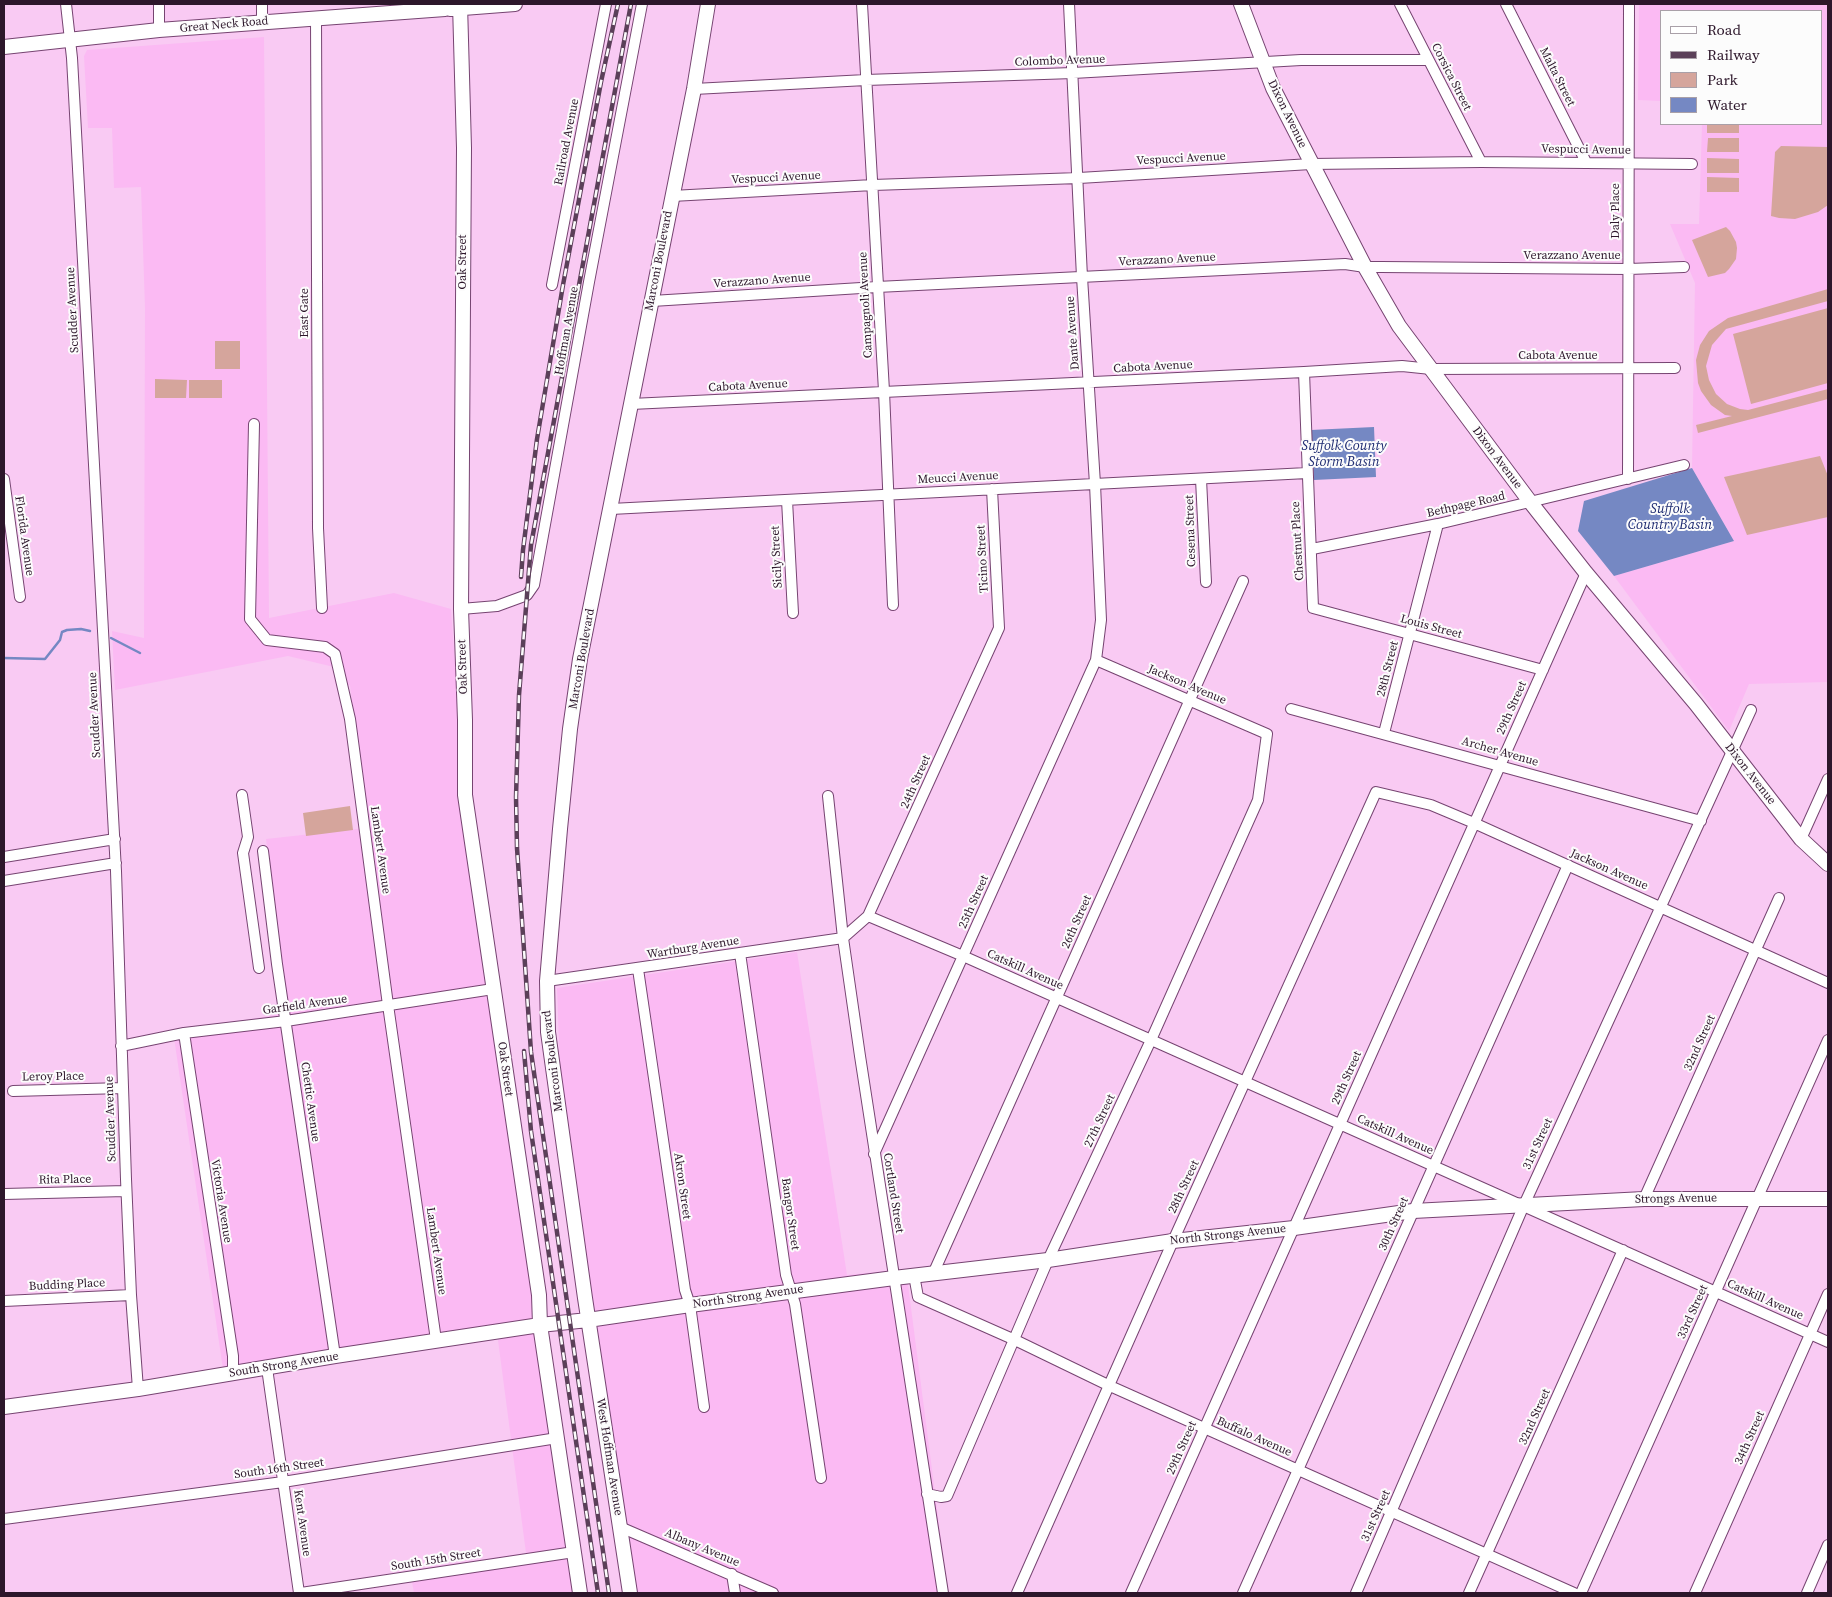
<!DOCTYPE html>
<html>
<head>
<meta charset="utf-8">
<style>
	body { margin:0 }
	#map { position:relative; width:1832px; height:1597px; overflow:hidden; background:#f9caf3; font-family:"Source Serif 4",serif }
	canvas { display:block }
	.frame { position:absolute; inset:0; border:5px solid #2d172b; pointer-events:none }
	.legend { position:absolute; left:1660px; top:10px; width:162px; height:115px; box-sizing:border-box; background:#fcfcfc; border:1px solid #a9a0a8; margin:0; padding:6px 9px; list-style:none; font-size:15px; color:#2d172b }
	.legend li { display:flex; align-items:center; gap:10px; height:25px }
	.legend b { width:25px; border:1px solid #a9a0a8 }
</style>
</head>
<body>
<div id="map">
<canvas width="1832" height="1597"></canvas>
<div class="frame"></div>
<ul class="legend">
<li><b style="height:6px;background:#fff"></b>Road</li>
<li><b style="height:6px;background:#5b4059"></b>Railway</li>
<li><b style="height:14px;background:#d5a59c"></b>Park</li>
<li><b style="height:14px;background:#7588c3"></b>Water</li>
</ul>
</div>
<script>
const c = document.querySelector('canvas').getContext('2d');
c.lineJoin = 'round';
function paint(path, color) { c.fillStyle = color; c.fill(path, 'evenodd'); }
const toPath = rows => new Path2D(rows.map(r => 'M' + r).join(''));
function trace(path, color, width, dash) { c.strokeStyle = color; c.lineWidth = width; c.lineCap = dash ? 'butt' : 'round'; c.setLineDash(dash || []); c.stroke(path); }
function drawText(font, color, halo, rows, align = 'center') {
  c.font = font + ' "Source Serif 4",serif'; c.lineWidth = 4; c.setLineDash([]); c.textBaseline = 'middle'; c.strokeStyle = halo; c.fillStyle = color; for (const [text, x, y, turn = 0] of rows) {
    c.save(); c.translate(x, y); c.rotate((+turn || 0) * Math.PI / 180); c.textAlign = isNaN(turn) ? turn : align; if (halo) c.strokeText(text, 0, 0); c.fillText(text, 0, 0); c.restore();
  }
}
paint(toPath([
	[1639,4,1828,4,1828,682,1749,684,1729,731,1614,576,1734,541,1692,468,1695,283,1670,224,1699,224,1702,124,1821,124,1821,11,1661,11,1661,101,1638,100],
	[264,37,269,618,394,593,451,609,465,801,549,1337,583,1593,414,1593,410,1570,526,1553,496,1325,223,1369,173,1031,289,1013,266,839,366,828,350,685,336,686,334,667,288,656,115,690,112,631,144,638,145,308,141,187,114,188,112,128,88,128,84,56,87,50],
	[797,952,847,1275,906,1269,948,1593,633,1593,560,1070,557,988]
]), '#fbbaf3');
paint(toPath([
	[1707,124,1739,124,1739,133,1707,133],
	[1708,138,1739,138,1739,152,1707,152],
	[1781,146,1828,147,1828,205,1818,212,1795,219,1779,218,1771,216,1775,152],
	[1707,158,1739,159,1739,173,1707,173],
	[1707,177,1739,178,1739,192,1707,192],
	[1726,227,1730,231,1736,242,1737,248,1736,259,1729,269,1725,273,1708,277,1692,240],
	[1828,289,1828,301,1726,329,1712,345,1706,366,1709,380,1716,394,1727,404,1740,409,1748,410,1828,389,1828,399,1698,433,1696,425,1732,416,1725,415,1711,405,1701,391,1698,383,1696,360,1700,345,1709,331,1728,318],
	[1828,308,1828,383,1751,404,1733,334],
	[215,341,240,341,240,369,215,369],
	[155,379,187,380,186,398,155,398],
	[189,380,222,380,222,398,189,398],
	[1820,456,1828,476,1828,517,1747,535,1724,477],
	[350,806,353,830,306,836,303,813]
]), '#d5a59c');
paint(toPath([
	[1374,427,1376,477,1314,480,1311,430],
	[1692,468,1734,541,1614,576,1578,531,1584,501]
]), '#7588c3');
trace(toPath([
	[111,638,140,653],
	[4,658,45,659,60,640,62,632,67,630,81,629,90,631]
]), '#7588c3', 2.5);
const street = toPath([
	[66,4,72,58,116,871,126,1179,131,1295,138,1389],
	[262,4,262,22],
	[862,4,884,391,893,605],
	[1400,4,1481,162],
	[1506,4,1586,162],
	[316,18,318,528,322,608],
	[159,30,159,4],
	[694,89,866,80,1073,73,1301,60,1428,60],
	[672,196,873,185,1079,178,1311,164,1481,162,1692,164],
	[552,285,606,4],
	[652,301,877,287,1345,264,1365,267,1381,267,1629,269,1684,267],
	[1304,372,1313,608,1543,670],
	[631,404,1304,372,1402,366,1431,369,1675,368],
	[254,424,250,619,267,640,325,647,335,654,350,719,388,1005,436,1340],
	[4,479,20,597],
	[1201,479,1206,582],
	[1628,479,1629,4],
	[787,500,793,613],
	[611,509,1307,473],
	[1312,549,1438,524,1684,465],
	[461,609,497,606,527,595,534,585,589,282,642,4],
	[1291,709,1701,821],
	[1384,733,1438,524],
	[242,795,248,837,243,853,259,968],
	[828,796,843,938,860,1056,943,1593],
	[1801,839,1828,779],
	[263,851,277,964,335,1356],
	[4,857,115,839],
	[4,881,116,863],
	[868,916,963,956,1828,1342],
	[740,953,786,1275,795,1304,821,1478],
	[638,969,685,1290,690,1305,704,1407],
	[547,981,843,938,868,916,999,628,992,489],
	[184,1033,233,1356,233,1373],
	[121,1046,184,1033,286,1021,493,989],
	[13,1091,123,1088],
	[874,1154,1096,660,1101,620,1095,484,1082,277,1069,4],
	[4,1194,126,1191],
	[1644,1199,1779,898],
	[933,1274,1243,581],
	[914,1275,918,1297,1015,1340,1110,1386,1574,1593],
	[4,1301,131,1295],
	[267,1368,299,1593],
	[927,1494,941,1497,947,1496,1048,1260,1151,1040,1258,800,1267,734,1096,660],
	[4,1519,283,1482,557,1438],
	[620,1527,773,1593],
	[732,1574,735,1593],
	[301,1593,574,1552],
	[1017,1593,1173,1241,1376,792,1431,805,1474,823,1828,983],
	[1131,1593,1586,573],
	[1243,1593,1568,865],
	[1356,1593,1524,1205,1751,710],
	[1469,1593,1623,1250],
	[1581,1593,1828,1040],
	[1695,1593,1828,1294],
	[1807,1593,1828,1545]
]);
const secondary = toPath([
	[460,4,464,148,461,609,465,720,465,795,539,1295,540,1325,580,1593],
	[1241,4,1273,88,1365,267,1399,326,1531,503,1586,573,1696,704,1801,839,1828,864],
	[450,9,515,4],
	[4,47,159,30,445,9],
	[4,1407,138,1389,335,1356,540,1325,588,1320,690,1305,894,1278,1048,1260,1173,1241,1294,1228,1413,1211,1644,1199,1828,1199],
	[630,1593,585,1298,548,1032,547,981,560,829,570,729,580,659,694,89,708,4]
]);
trace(street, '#764471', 12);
trace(secondary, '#764471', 16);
trace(street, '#fff', 10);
trace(secondary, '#fff', 14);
const rail = toPath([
	[521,577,523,550,537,439,563,285,601,82,618,4],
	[524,1051,531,1131,598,1593],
	[609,1593,531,1052,517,848,516,797,519,695,531,545,631,4]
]);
trace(rail, '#5b4059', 4.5);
trace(rail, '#fcfcfc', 2.5, [8]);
drawText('12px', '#2d172b', '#fcfcfc', [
	["Great Neck Road",224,25,-5],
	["Colombo Avenue",1060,61,-2],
	["Corsica Street",1451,77,63],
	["Malta Street",1557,77,63],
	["Dixon Avenue",1287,114,64],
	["Railroad Avenue",567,142,-79],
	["Vespucci Avenue",1586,150,1],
	["Vespucci Avenue",1181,159,-3],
	["Vespucci Avenue",776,178,-3],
	["Daly Place",1616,211,-90],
	["Verazzano Avenue",1572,256],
	["Verazzano Avenue",1167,260,-3],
	["Marconi Boulevard",659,261,-79],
	["Oak Street",463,262,-90],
	["Verazzano Avenue",762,281,-4],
	["Campagnoli Avenue",866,305,-93],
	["Scudder Avenue",73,310,-93],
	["East Gate",305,313,-90],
	["Hoffman Avenue",567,331,-80],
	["Dante Avenue",1073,333,-94],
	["Cabota Avenue",1558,356],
	["Cabota Avenue",1153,367,-3],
	["Cabota Avenue",748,386,-3],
	["Dixon Avenue",1497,458,53],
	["Meucci Avenue",958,478,-3],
	["Bethpage Road",1466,505,-13],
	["Cesena Street",1191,531,-92],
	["Florida Avenue",24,536,82],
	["Chestnut Place",1298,541,-93],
	["Sicily Street",777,557,-93],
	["Ticino Street",983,559,-93],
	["Louis Street",1431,627,15],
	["Marconi Boulevard",582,659,-80],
	["Oak Street",463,667,-92],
	["28th Street",1388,669,-76],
	["Jackson Avenue",1187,685,23],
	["29th Street",1512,708,-66],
	["Scudder Avenue",95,715,-93],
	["Archer Avenue",1500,752,16],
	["Dixon Avenue",1750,774,52],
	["24th Street",916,782,-66],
	["Lambert Avenue",380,850,82],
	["Jackson Avenue",1609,870,24],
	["25th Street",974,902,-66],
	["26th Street",1077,922,-66],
	["Wartburg Avenue",693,948,-9],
	["Catskill Avenue",1025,970,24],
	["Garfield Avenue",305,1005,-8],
	["32nd Street",1700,1043,-66],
	["Marconi Boulevard",553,1061,-97],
	["Oak Street",505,1069,82],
	["Leroy Place",53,1077,-1],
	["29th Street",1347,1078,-66],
	["Chettic Avenue",310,1102,82],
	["Scudder Avenue",111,1119,-92],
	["27th Street",1100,1121,-65],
	["Catskill Avenue",1395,1135,24],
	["31st Street",1538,1144,-65],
	["Rita Place",65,1180,-1],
	["Akron Street",682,1186,82],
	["28th Street",1184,1187,-65],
	["Cortland Street",893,1193,81],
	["Strongs Avenue",1676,1199,-1],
	["Victoria Avenue",221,1201,81],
	["Bangor Street",790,1214,82],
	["30th Street",1394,1224,-66],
	["North Strongs Avenue",1228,1235,-6],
	["Lambert Avenue",436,1251,82],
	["Budding Place",67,1285,-3],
	["North Strong Avenue",748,1297,-8],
	["Catskill Avenue",1765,1300,24],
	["33rd Street",1693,1312,-66],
	["South Strong Avenue",284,1365,-9],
	["32nd Street",1535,1417,-66],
	["Buffalo Avenue",1254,1437,24],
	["34th Street",1750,1438,-66],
	["29th Street",1182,1448,-66],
	["West Hoffman Avenue",609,1457,81],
	["South 16th Street",279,1469,-8],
	["31st Street",1376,1516,-66],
	["Kent Avenue",302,1523,82],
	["Albany Avenue",702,1548,23],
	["South 15th Street",436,1560,-9]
]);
drawText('italic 14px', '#1f2c72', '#fcfcfc', [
	["Suffolk County",1344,446],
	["Storm Basin",1344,462],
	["Suffolk",1670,509],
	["Country Basin",1670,525]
]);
</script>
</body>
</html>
